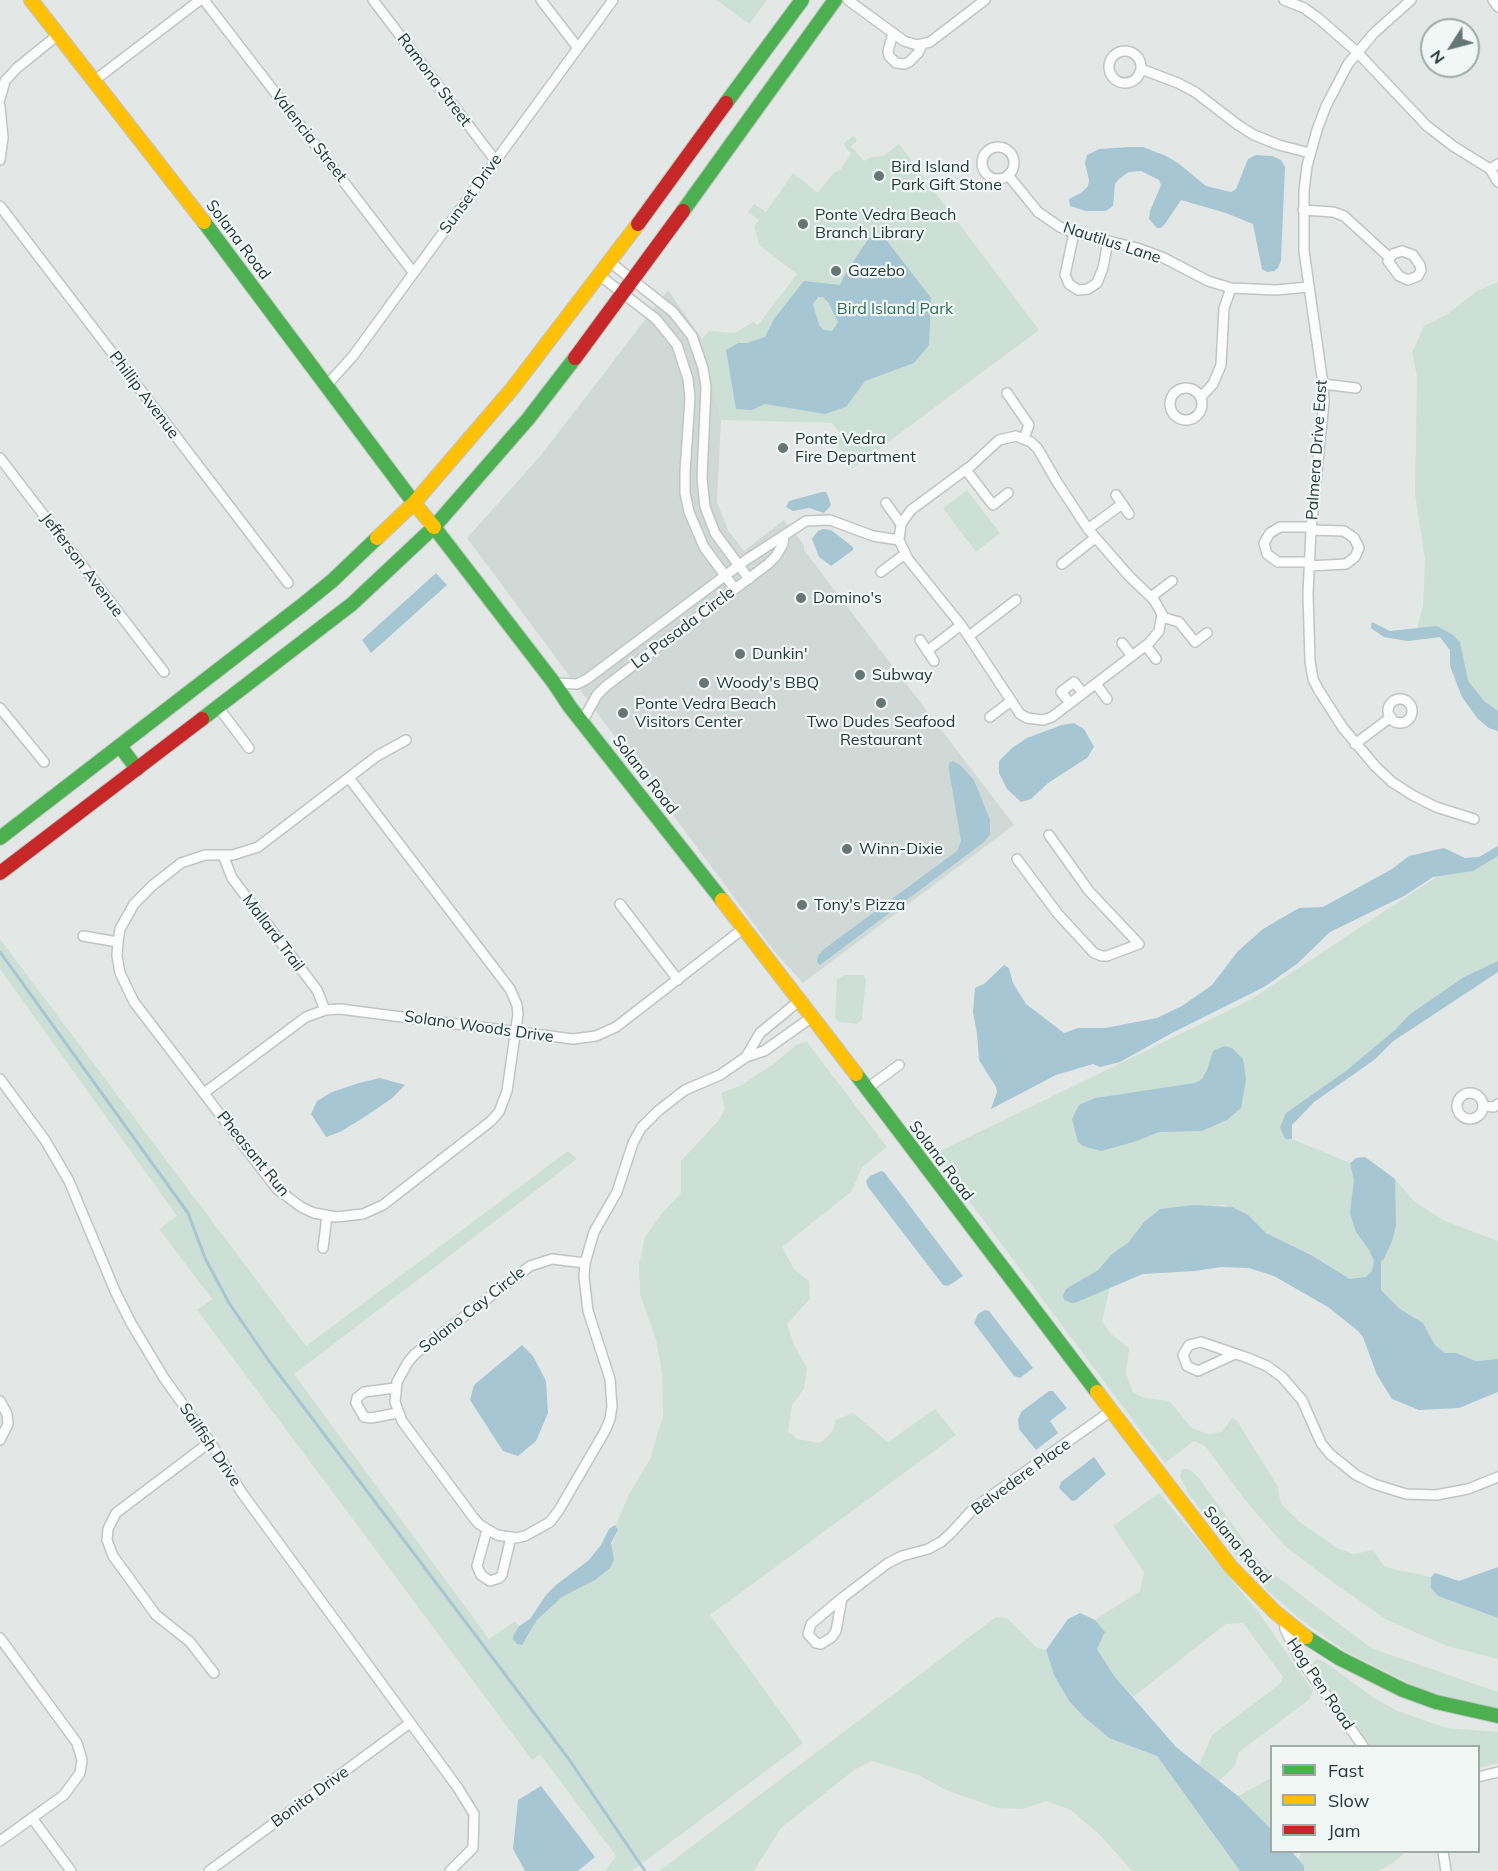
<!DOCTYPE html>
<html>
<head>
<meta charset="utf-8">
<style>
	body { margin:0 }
	#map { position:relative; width:1498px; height:1871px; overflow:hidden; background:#e3e8e7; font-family:Mulish,sans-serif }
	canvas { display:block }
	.legend { position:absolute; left:1270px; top:1745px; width:210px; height:108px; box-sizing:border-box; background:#f1f7f5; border:2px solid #9eaba9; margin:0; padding:8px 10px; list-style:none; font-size:18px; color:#223937 }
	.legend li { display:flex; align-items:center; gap:12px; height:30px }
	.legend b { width:30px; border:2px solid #9eaba9 }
	.north { position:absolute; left:1420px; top:18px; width:60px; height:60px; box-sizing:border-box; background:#f1f7f5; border:2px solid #9eaba9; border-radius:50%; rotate:234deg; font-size:16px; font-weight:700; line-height:24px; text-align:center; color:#223937 }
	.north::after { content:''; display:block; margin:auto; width:21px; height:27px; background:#667675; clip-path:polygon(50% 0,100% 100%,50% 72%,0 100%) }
</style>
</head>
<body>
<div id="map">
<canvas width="1498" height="1871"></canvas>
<ul class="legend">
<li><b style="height:8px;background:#4caf50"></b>Fast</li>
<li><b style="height:8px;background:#ffc107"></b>Slow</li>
<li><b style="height:8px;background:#c62828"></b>Jam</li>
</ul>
<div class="north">N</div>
</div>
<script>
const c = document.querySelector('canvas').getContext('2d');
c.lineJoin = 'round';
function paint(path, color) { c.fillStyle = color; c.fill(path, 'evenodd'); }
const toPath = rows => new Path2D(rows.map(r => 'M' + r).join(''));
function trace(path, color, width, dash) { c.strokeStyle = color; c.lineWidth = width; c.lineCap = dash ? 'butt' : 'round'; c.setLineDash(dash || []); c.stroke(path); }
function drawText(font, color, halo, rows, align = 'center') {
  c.font = font + ' Mulish,sans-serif'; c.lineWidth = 4.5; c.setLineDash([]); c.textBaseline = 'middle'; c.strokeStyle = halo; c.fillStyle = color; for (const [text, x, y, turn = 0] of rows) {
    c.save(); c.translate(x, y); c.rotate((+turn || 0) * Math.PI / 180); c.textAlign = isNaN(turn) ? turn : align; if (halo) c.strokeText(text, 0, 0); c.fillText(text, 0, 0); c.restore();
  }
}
paint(toPath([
	[668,290,702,339,721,420,717,502,728,530,744,551,784,520,804,545,804,550,1014,825,803,983,774,951,467,538,542,454]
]), '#d1d9d7');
paint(toPath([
	[717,0,767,0,749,24],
	[854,135,857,141,851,146,864,161,871,157,883,156,899,144,1039,330,852,469,836,442,840,433,832,423,721,420,702,339,709,331,735,333,753,322,758,325,797,274,759,245,754,226,759,220,748,212,754,204,766,212,793,173,818,193,834,172,840,170,851,153,845,147,844,143],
	[1498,282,1498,731,1489,728,1478,719,1462,697,1450,666,1450,650,1440,637,1408,641,1384,637,1371,628,1372,622,1390,631,1417,629,1423,606,1425,560,1415,494,1417,376,1412,353,1424,326,1446,315,1477,291],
	[967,490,1000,533,976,552,943,508],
	[1498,846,1498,972,1392,1042,1374,1060,1314,1102,1292,1125,1292,1139,1350,1163,1356,1158,1365,1157,1395,1179,1415,1202,1445,1221,1498,1241,1498,1359,1476,1361,1456,1353,1445,1353,1435,1345,1423,1323,1400,1309,1381,1290,1350,1279,1311,1255,1266,1233,1225,1205,1160,1209,1144,1222,1129,1243,1111,1255,1098,1270,1066,1289,1072,1303,1110,1287,1102,1321,1110,1333,1129,1348,1126,1374,1133,1392,1144,1398,1169,1401,1192,1428,1208,1434,1222,1432,1232,1418,1237,1421,1277,1485,1281,1504,1301,1523,1337,1548,1354,1554,1373,1550,1385,1567,1431,1577,1431,1588,1438,1596,1498,1618,1498,1659,1447,1646,1387,1620,1335,1584,1285,1546,1245,1500,1205,1446,1194,1441,1165,1463,934,1154,1250,1000,1465,858,1479,857],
	[0,939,306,1346,568,1151,577,1159,294,1374,489,1639,515,1621,519,1626,514,1634,527,1638,537,1620,562,1597,595,1580,618,1531,616,1525,628,1496,650,1459,663,1416,662,1373,656,1340,640,1294,639,1264,645,1237,662,1213,681,1193,681,1161,718,1121,725,1109,721,1093,740,1086,775,1063,797,1044,807,1042,887,1147,862,1167,852,1191,782,1247,794,1269,809,1281,810,1299,787,1324,794,1345,807,1368,804,1389,792,1405,788,1431,797,1439,820,1443,832,1432,836,1420,853,1413,888,1442,935,1409,956,1435,710,1615,803,1743,632,1871,605,1871,616,1856,540,1754,532,1760,197,1310,212,1299,159,1229,177,1216,0,969],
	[845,975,864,975,866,980,862,1019,857,1024,839,1022,835,1018,837,979],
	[1182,1469,1189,1469,1199,1478,1261,1564,1309,1601,1371,1648,1498,1692,1498,1709,1423,1690,1343,1650,1299,1618,1267,1590,1234,1553,1188,1493,1180,1476],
	[1159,1493,1259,1613,1313,1691,1309,1700,1239,1752,1234,1767,1219,1781,1199,1765,1212,1735,1280,1684,1283,1677,1243,1623,1226,1624,1133,1697,1115,1677,1097,1648,1105,1633,1095,1620,1140,1591,1144,1572,1113,1526],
	[996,1617,1007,1618,1037,1648,1046,1650,1054,1675,1069,1701,1084,1717,1109,1738,1157,1756,1240,1871,1132,1871,1101,1836,1071,1810,1046,1801,1022,1809,997,1808,946,1790,918,1775,872,1761,854,1770,781,1828,754,1871,659,1871],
	[1317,1659,1326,1663,1374,1698,1398,1711,1447,1728,1498,1732,1498,1763,1479,1768,1478,1746,1367,1746,1368,1745,1313,1668,1313,1662],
	[1271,1778,1271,1829,1238,1796],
	[1302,1852,1406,1852,1393,1863,1378,1871,1304,1871,1304,1866,1298,1859]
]), '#cde0d6');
paint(toPath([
	[1130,147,1143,147,1166,156,1178,163,1206,186,1231,192,1236,189,1248,159,1256,155,1272,156,1281,160,1285,167,1281,260,1278,268,1274,271,1267,272,1262,269,1253,224,1226,213,1181,200,1165,224,1161,228,1157,228,1149,219,1150,211,1161,185,1159,180,1141,171,1129,172,1119,179,1115,184,1113,206,1106,211,1086,211,1070,206,1069,199,1081,193,1088,186,1089,180,1085,163,1087,155,1099,149],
	[878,235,884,237,931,298,929,345,914,363,865,381,846,407,825,414,765,404,752,410,736,409,726,350,738,343,747,343,765,337,774,319,804,281,840,285,845,274,869,238],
	[818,297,823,297,828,302,838,322,832,331,824,330,819,325,813,304],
	[822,492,826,492,828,496,831,505,824,513,809,508,793,511,786,507,789,501],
	[823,529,831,530,853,547,853,550,831,566,819,557,812,539,818,531],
	[436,573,447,585,371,653,362,640],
	[1372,622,1390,631,1437,626,1453,635,1460,642,1468,681,1485,702,1498,711,1498,731,1489,728,1478,719,1462,697,1450,666,1450,650,1440,637,1408,641,1384,637,1371,628],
	[1074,723,1084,729,1094,747,1087,758,1048,783,1031,799,1021,802,1007,789,999,773,999,761,1012,748,1027,738,1062,725],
	[953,761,960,765,974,780,990,820,990,834,984,842,820,965,817,962,818,956,824,949,957,851,961,841,949,770,949,763],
	[1498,846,1498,856,1473,871,1433,877,1404,896,1330,932,1297,964,1264,987,1172,1033,1120,1062,1100,1067,1093,1064,1056,1075,991,1109,997,1092,996,1087,979,1060,977,1034,973,1012,975,988,984,984,1004,965,1009,968,1013,983,1026,1004,1064,1033,1078,1028,1105,1028,1157,1018,1182,1006,1212,985,1238,951,1263,929,1299,908,1323,907,1392,869,1409,856,1444,848,1465,858,1479,857],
	[1498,961,1498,972,1392,1042,1374,1060,1314,1102,1292,1125,1292,1139,1285,1139,1280,1127,1286,1113,1346,1071,1396,1029,1409,1015,1464,977],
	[1225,1046,1232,1048,1243,1059,1246,1080,1241,1108,1227,1120,1202,1131,1159,1132,1137,1141,1101,1151,1083,1146,1078,1142,1072,1119,1079,1105,1095,1098,1195,1083,1202,1079,1207,1070,1213,1051],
	[380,1078,405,1085,391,1099,363,1118,340,1132,326,1137,311,1114,317,1101,332,1092,359,1083],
	[1365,1157,1395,1179,1396,1225,1392,1241,1384,1259,1381,1261,1381,1290,1400,1309,1423,1323,1435,1345,1445,1353,1456,1353,1476,1361,1498,1359,1498,1392,1459,1408,1419,1410,1392,1399,1377,1375,1363,1337,1358,1331,1328,1307,1274,1276,1249,1268,1221,1267,1195,1271,1143,1274,1077,1302,1072,1303,1064,1300,1063,1295,1066,1289,1098,1270,1111,1255,1129,1242,1144,1222,1160,1209,1194,1205,1232,1207,1248,1215,1266,1233,1311,1255,1350,1279,1366,1277,1372,1271,1374,1261,1369,1250,1356,1232,1350,1213,1354,1180,1350,1163,1356,1158],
	[881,1171,884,1172,963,1276,948,1286,943,1285,868,1187,866,1181,870,1176],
	[985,1310,989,1311,1033,1368,1020,1378,1014,1376,974,1323,978,1314],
	[522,1345,533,1356,546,1381,548,1413,536,1441,518,1456,503,1451,470,1400,474,1385],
	[1049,1391,1053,1391,1067,1408,1050,1421,1058,1433,1036,1450,1019,1429,1018,1419,1022,1411],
	[1094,1457,1106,1474,1076,1500,1072,1501,1059,1488,1061,1482],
	[615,1525,618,1530,611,1543,614,1560,610,1568,595,1580,562,1597,537,1620,522,1645,517,1644,513,1639,514,1634,519,1626,530,1619,546,1595,556,1585,589,1560,601,1545,609,1529],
	[1498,1567,1498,1618,1438,1596,1431,1588,1431,1577,1435,1573,1459,1581],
	[1080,1613,1095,1620,1105,1632,1097,1649,1115,1677,1176,1747,1238,1796,1271,1829,1272,1852,1292,1852,1304,1866,1304,1871,1240,1871,1157,1756,1109,1738,1084,1717,1069,1701,1054,1675,1046,1650,1068,1619],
	[541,1786,595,1857,578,1871,525,1871,513,1849,518,1800]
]), '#a6c6d4');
trace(toPath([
	[0,952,188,1213,205,1258,229,1303,269,1361,568,1758,645,1871]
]), '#a6c6d4', 3);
const street = toPath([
	[204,0,413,272],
	[373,0,495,160],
	[541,0,578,48],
	[848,0,904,41,917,45,930,42,985,0],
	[1284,0,1304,8,1318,18,1357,52,1427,126,1453,146,1490,169],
	[1411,0,1374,33,1348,64,1326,106,1317,130,1307,166,1304,191,1304,251,1323,384,1324,402,1311,530,1308,594,1310,661,1313,679,1318,689,1343,728,1376,767,1392,782,1414,796,1436,807,1474,819],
	[1493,0,1498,7],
	[893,33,888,51,889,56,896,63,905,64,909,62,918,53,922,45],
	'1109 67a16 16 0 1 1 32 0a16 16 0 1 1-32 0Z',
	[1141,69,1178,83,1195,92,1238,125,1254,135,1279,145,1310,153],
	[95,80,200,0],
	[0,99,5,81,17,68,59,34],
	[0,106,3,138,0,160],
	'982 163a16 16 0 1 1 32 0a16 16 0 1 1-32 0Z',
	[1498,164,1490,169,1498,182],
	[1008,175,1038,212,1060,227,1072,232,1137,248,1164,258,1208,281,1231,288,1276,290,1308,287],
	[0,206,288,583],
	[1303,210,1333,212,1344,216,1390,258],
	[1074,233,1065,275,1069,284,1078,290,1088,289,1097,283,1103,268,1108,241],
	[1402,251,1413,255,1420,265,1421,270,1418,276,1408,280,1399,276,1388,261,1393,254,1402,251],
	[610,262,673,312,692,336,703,368,706,387,702,478,705,507,715,533,749,579],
	[599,275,656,319,677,345,688,379,690,398,685,472,685,493,689,512,704,547,735,589],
	[1323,384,1356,388],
	[326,386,353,356,613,0],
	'1170 404a16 16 0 1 1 32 0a16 16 0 1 1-32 0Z',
	[1007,393,1029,425,1024,438],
	[1201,397,1213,384,1221,365,1224,308,1231,288],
	[1016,436,1031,442,1038,449,1057,482,1088,529,1129,576,1154,600,1162,614,1159,631,1149,643,1052,717,1043,720,1027,718,1020,714,961,625,908,559,899,540,901,524,911,510,972,465,999,440,1016,436],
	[0,458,164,672],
	[966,470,993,505,1008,493],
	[1116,495,1129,514],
	[886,503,901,524],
	[1088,529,1122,504],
	[1310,562,1278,562,1267,554,1264,543,1270,533,1280,527,1311,527],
	[1062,564,1095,538],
	[1309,566,1346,564,1355,557,1359,548,1354,538,1344,531,1311,530],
	[881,572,905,554],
	[1151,597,1172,581],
	[1162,617,1179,622,1195,642,1207,633],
	[969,636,1016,600],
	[920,640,934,661],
	[1122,643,1132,656],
	[1146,646,1156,659],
	[927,651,961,625],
	[554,683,577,684,587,679,746,560,806,521,830,520,873,536,899,540],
	[1096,684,1107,699],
	'1388 711a12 12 0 1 1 24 0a12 12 0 1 1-24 0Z',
	[1070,703,1061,692,1074,682,1083,693],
	[218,707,249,748],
	[0,708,44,762],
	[990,717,1011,701],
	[582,722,597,695,606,686,768,564,776,556,783,544,784,536],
	[1355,744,1391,717],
	[349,778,510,989,517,1005,518,1014,507,1091,499,1112,491,1121,383,1205,363,1214,336,1217,314,1213,301,1207,277,1189,134,1002,120,973,117,956,118,942,120,929,134,904,153,885,181,863,205,855,233,855,258,847,377,756,406,740],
	[223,855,232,878,317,990,325,1010],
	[1017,859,1058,914,1094,953,1102,956,1107,956,1139,944,1089,891,1049,835],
	[620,904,678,980],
	[83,936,118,942],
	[746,1057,760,1033,799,1001],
	[0,1079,45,1140,69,1181,115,1291,131,1323,164,1378,210,1442,242,1493,458,1788,474,1814,473,1848,450,1871],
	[866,1089,899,1065],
	'1457 1106a13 13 0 1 1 26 0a13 13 0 1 1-26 0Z',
	[204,1093,306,1017,325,1010,340,1009,573,1039,596,1036,616,1027,744,928],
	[1483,1106,1494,1107,1498,1104],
	[323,1248,327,1216],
	[585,1263,552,1259,530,1266,415,1354,408,1362,397,1382,395,1402,402,1421,473,1517,479,1524,497,1535,516,1538,525,1536,550,1522,559,1510,605,1431,610,1419,612,1406,610,1379,588,1311,584,1277,585,1263,594,1232,617,1192,633,1143,641,1128,658,1111,685,1090,720,1075,746,1057,764,1051,812,1017],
	[1235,1354,1198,1371,1187,1366,1183,1355,1189,1345,1201,1342,1248,1358,1267,1366,1282,1377,1302,1400,1321,1443,1330,1454,1356,1475,1374,1484,1406,1494,1436,1495,1468,1489,1498,1477],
	[395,1388,364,1392,357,1398,356,1403,364,1417,371,1418,398,1413],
	[0,1401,7,1414,8,1424,0,1440],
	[210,1442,116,1513,108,1529,107,1540,113,1556,156,1615,190,1642,214,1673],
	[487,1530,477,1566,481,1575,490,1581,499,1578,502,1575,511,1537],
	[842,1598,888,1563,902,1556,928,1549,941,1542,951,1533,974,1508,1111,1411],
	[842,1598,836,1631,832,1637,821,1644,816,1643,808,1634,811,1624,842,1598],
	[1284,1619,1285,1629,1298,1656,1363,1746],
	[0,1638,77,1743,82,1760,80,1773,64,1795,0,1841],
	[1478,1777,1498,1772],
	[32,1818,71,1871],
	[1443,1852,1446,1871],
	[209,1871,410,1723]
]);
const fast = toPath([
	[726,103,802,0],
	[683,211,835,0],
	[204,222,414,503],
	[434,527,554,683,570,707,722,900],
	[202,719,352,604,434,527,528,419,575,358],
	[120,746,137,769],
	[0,838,301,606,332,581,377,538],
	[856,1074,1097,1392],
	[1306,1637,1339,1658,1403,1690,1436,1702,1498,1716]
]);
const slow = toPath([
	[31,0,204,222],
	[414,503,434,527],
	[377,538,414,503,512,389,638,224],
	[722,900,856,1074],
	[1097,1392,1231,1567,1275,1612,1306,1637]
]);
const jam = toPath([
	[638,224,726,103],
	[575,358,683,211],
	[0,873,202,719]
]);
trace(street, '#c0c5c4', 12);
trace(fast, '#bfc5c4', 16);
trace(slow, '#bfc5c4', 16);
trace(jam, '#bfc5c4', 16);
trace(street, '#fbfcfb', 9);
trace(fast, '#4caf50', 14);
trace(slow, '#ffc107', 14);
trace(jam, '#c62828', 14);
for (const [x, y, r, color] of [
	[879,176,6,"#667675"],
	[803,224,6,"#667675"],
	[836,271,6,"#667675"],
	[783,448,6,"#667675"],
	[801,598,6,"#667675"],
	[740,654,6,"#667675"],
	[860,675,6,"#667675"],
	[704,683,6,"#667675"],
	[881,703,6,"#667675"],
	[623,713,6,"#667675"],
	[847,849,6,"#667675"],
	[802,905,6,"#667675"]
]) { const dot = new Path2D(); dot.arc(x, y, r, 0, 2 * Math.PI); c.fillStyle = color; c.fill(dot); trace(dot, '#f1f7f5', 2); }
drawText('16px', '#223937', '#f1f7f5', [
	["Ramona Street",434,80,53],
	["Valencia Street",309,136,52],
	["Sunset Drive",471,194,-54],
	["Solana Road",238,240,53],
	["Nautilus Lane",1112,243,18],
	["Phillip Avenue",144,395,53],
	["Palmera Drive East",1317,450,-86],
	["Jefferson Avenue",82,565,53],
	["La Pasada Circle",683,628,-37],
	["Solana Road",645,775,52],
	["Mallard Trail",273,933,53],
	["Solano Woods Drive",479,1027,8],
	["Pheasant Run",253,1154,51],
	["Solana Road",941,1161,53],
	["Solano Cay Circle",472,1310,-38],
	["Sailfish Drive",210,1445,56],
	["Belvedere Place",1021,1477,-36],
	["Solana Road",1237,1545,50],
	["Hog Pen Road",1320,1684,56],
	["Bonita Drive",310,1797,-36]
]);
drawText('16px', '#223937', '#f1f7f5', [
	["Bird Island",891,167],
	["Park Gift Stone",891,185],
	["Ponte Vedra Beach",815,215],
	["Branch Library",815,233],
	["Gazebo",848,271],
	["Ponte Vedra",795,439],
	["Fire Department",795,457],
	["Domino's",813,598],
	["Dunkin'",752,654],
	["Subway",872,675],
	["Woody's BBQ",716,683],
	["Ponte Vedra Beach",635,704],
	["Visitors Center",635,722],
	["Two Dudes Seafood",881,722,"center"],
	["Restaurant",881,740,"center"],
	["Winn-Dixie",859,849],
	["Tony's Pizza",814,905]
], 'left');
drawText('16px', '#306d52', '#f1f7f5', [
	["Bird Island Park",895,309]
]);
</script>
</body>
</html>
